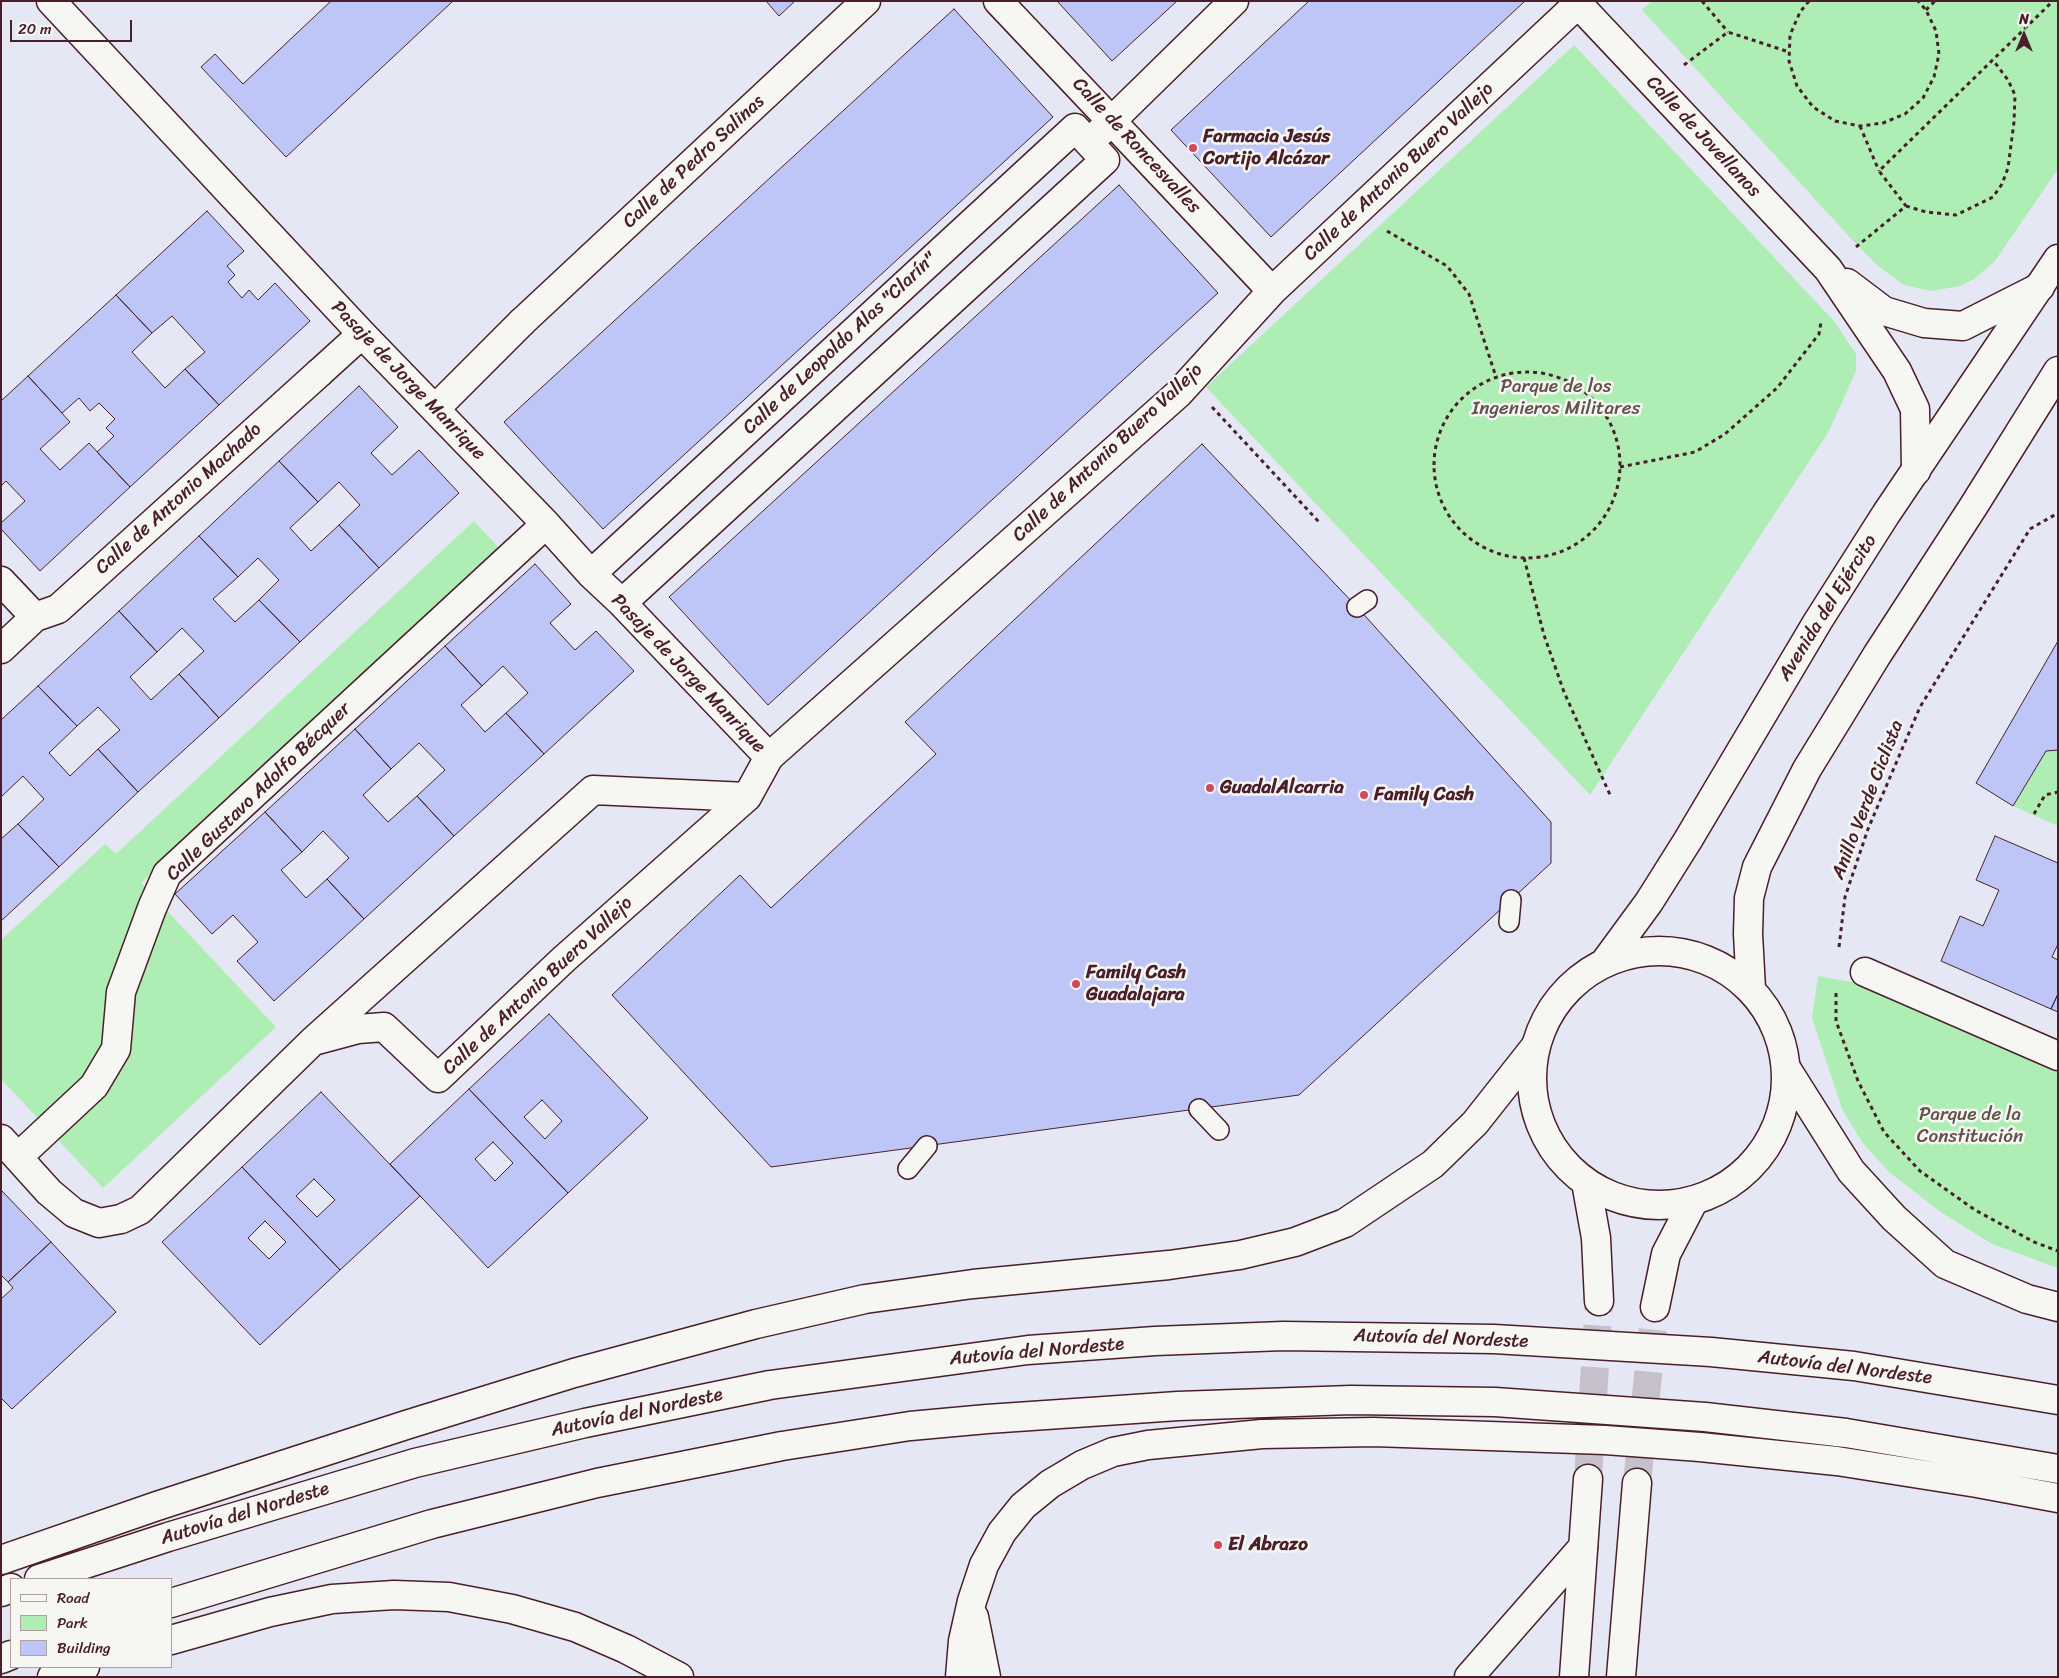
<!DOCTYPE html>
<html>
<head>
<meta charset="utf-8">
<style>
	body { margin:0 }
	#map { position:relative; width:2059px; height:1678px; overflow:hidden; background:#e5e8f4; font-family:Sriracha,sans-serif }
	canvas { display:block }
	.frame { position:absolute; inset:0; border:2px solid #4a1f2b; pointer-events:none }
	.legend { position:absolute; left:10px; top:1578px; width:162px; height:90px; box-sizing:border-box; background:#f6f6f2; border:1px solid #b1a0a2; margin:0; padding:6px 9px; list-style:none; font-size:15px; color:#4a1f2b }
	.legend li { display:flex; align-items:center; gap:10px; height:25px }
	.legend b { width:25px; border:1px solid #b1a0a2 }
	.north { position:absolute; left:1999px; top:10px; width:50px; height:50px; -webkit-text-stroke:4px #f6f6f2; paint-order:stroke; rotate:0deg; font-size:14px; font-weight:700; line-height:20px; text-align:center; color:#4a1f2b }
	.north::after { content:''; display:block; margin:auto; width:18px; height:22px; background:#4a1f2b; clip-path:polygon(50% 0,100% 100%,50% 72%,0 100%) }
	.scale { position:absolute; left:10px; top:20px; width:122px; height:22px; box-sizing:border-box; border:2px solid #4a1f2b; border-top:0; padding-left:6px; font-size:15px; line-height:18px; white-space:nowrap; color:#4a1f2b; -webkit-text-stroke:4px #f6f6f2; paint-order:stroke }
</style>
</head>
<body>
<div id="map">
<canvas width="2059" height="1678"></canvas>
<div class="frame"></div>
<ul class="legend">
<li><b style="height:6px;background:#f6f6f2"></b>Road</li>
<li><b style="height:14px;background:#aeedb4"></b>Park</li>
<li><b style="height:14px;background:#bdc6f7"></b>Building</li>
</ul>
<div class="north">N</div>
<div class="scale">20 m</div>
</div>
<script>
const c = document.querySelector('canvas').getContext('2d');
c.lineJoin = 'round';
function paint(path, color) { c.fillStyle = color; c.fill(path, 'evenodd'); }
const toPath = rows => new Path2D(rows.map(r => 'M' + r).join(''));
function trace(path, color, width, dash) { c.strokeStyle = color; c.lineWidth = width; c.lineCap = dash ? 'butt' : 'round'; c.setLineDash(dash || []); c.stroke(path); }
function drawText(font, color, halo, rows, align = 'center') {
  c.font = font + ' Sriracha,sans-serif'; c.lineWidth = 5; c.setLineDash([]); c.textBaseline = 'middle'; c.strokeStyle = halo; c.fillStyle = color; for (const [text, x, y, turn = 0] of rows) {
    c.save(); c.translate(x, y); c.rotate((+turn || 0) * Math.PI / 180); c.textAlign = isNaN(turn) ? turn : align; if (halo) c.strokeText(text, 0, 0); c.fillText(text, 0, 0); c.restore();
  }
}
paint(toPath([
	[1652,1,2058,1,2058,169,1995,261,1974,279,1961,286,1931,291,1904,285,1877,265,1855,243,1642,10],
	[1574,45,1834,321,1856,354,1856,371,1829,431,1590,795,1206,387],
	[474,521,501,550,141,883,276,1027,103,1188,1,1079,1,940,105,844,116,854],
	[2058,750,2058,826,2013,806,2046,751],
	[1818,976,1863,984,2058,1070,2058,1268,1992,1244,1942,1213,1889,1172,1862,1142,1842,1109,1812,1018]
]), '#aeedb4');
const building = toPath([
	[331,1,453,1,286,157,201,67,215,54,243,84,331,1],
	[766,1,795,1,779,16,766,1],
	[1057,1,1177,1,1112,61,1057,1],
	[1309,1,1525,1,1271,237,1171,130,1309,1],
	[954,9,1053,117,603,529,504,422,954,9],
	[1119,185,1218,293,768,705,669,597,1119,185],
	[207,211,244,251,227,266,235,275,228,282,242,298,249,290,258,300,275,283,310,321,219,405,185,369,205,352,172,316,152,333,116,295,207,211],
	[116,295,152,333,132,352,165,388,185,369,219,405,130,487,97,452,114,436,106,428,115,419,99,403,90,411,79,398,62,413,28,376,116,295],
	[28,376,70,422,40,449,60,470,89,443,130,487,40,571,1,529,1,523,25,501,6,481,1,486,1,401,28,376],
	[359,386,398,427,371,453,392,475,419,450,459,493,379,568,339,525,360,505,339,482,318,502,279,461,359,386],
	[1202,444,1357,607,1551,822,1551,863,1299,1095,771,1167,612,995,740,875,771,908,936,754,905,722,1202,444],
	[279,461,318,502,290,528,311,551,339,525,379,568,300,642,259,600,279,580,258,558,238,577,199,536,279,461],
	[199,536,238,577,213,599,235,622,259,600,300,642,219,718,179,674,204,651,182,628,157,652,119,611,199,536],
	[535,564,571,604,550,623,575,650,596,631,634,671,544,754,506,713,528,693,503,666,482,686,445,646,535,564],
	[119,611,157,652,130,677,151,700,179,674,219,718,138,792,98,749,120,730,98,707,77,726,38,686,119,611],
	[2058,641,2058,750,2046,751,2013,806,1976,783,2058,641],
	[445,646,482,686,461,705,485,732,506,713,544,754,454,836,417,796,445,770,419,743,391,769,355,729,445,646],
	[38,686,77,726,49,753,70,776,98,749,138,792,59,867,18,824,44,799,23,776,1,797,1,720,38,686],
	[355,729,391,769,363,795,388,822,417,796,454,836,364,919,327,879,349,858,323,831,302,852,265,812,355,729],
	[265,812,302,852,281,870,306,898,327,879,364,919,274,1001,237,961,258,942,233,915,212,934,175,894,265,812],
	[18,824,59,867,1,921,1,839,18,824],
	[1995,836,2058,863,2058,944,2052,957,2058,960,2058,994,2051,1009,1941,961,1960,916,1983,926,1999,890,1976,880,1995,836],
	[2058,994,2058,1012,2051,1009,2058,994],
	[549,1014,648,1118,568,1193,469,1089,549,1014],
	[542,1100,562,1121,545,1139,524,1117,542,1100],
	[469,1089,568,1193,488,1268,390,1164,469,1089],
	[493,1142,513,1163,495,1181,475,1159,493,1142],
	[321,1092,420,1196,340,1270,242,1167,321,1092],
	[314,1179,335,1200,317,1217,296,1196,314,1179],
	[242,1167,340,1270,260,1345,162,1242,242,1167],
	[265,1221,286,1242,269,1259,248,1238,265,1221],
	[1,1190,51,1242,8,1282,1,1275,1,1190],
	[51,1242,116,1312,12,1409,1,1398,1,1299,13,1288,8,1282,51,1242]
]);
paint(building, '#bdc6f7');
trace(building, '#4a1f2b', 1);
trace(toPath([
	[1588,1479,1599,1301],
	[1637,1483,1655,1307]
]), '#c6c0cc', 28, [28, 14]);
const service = toPath([
	[1357,607,1367,600],
	[1509,922,1511,900],
	[1199,1109,1219,1130],
	[908,1169,927,1146]
]);
const pedestrian = toPath([
	[51,1,362,334,546,524,591,574,622,603,769,757],
	[1095,137,1234,1],
	[319,373,362,334],
	[435,409,522,322],
	[591,574,1075,128,1105,160,622,603],
	[18,1157,94,1086,116,1049,121,992,152,908,167,874,546,524]
]);
const minor = toPath([
	[998,1,1272,291],
	[1578,4,1828,269,1897,371,1915,409,1916,471],
	[1847,283,1884,311,1924,323,1963,326,2040,287],
	[522,322,866,1],
	[1,581,35,617],
	[1,649,35,617,58,609,319,373],
	[1865,972,2058,1056],
	[317,1040,358,1029,384,1027,438,1078,564,959,747,797],
	[1,1139,49,1192,74,1213,99,1223,121,1219,140,1210,313,1041,593,790,747,797,769,757,1178,394,1272,291,1581,1]
]);
const secondary = toPath([
	'1532 1078a127 127 0 1 1 254 0a127 127 0 1 1-254 0Z',
	[1605,962,1649,902,1688,840,1818,621,1886,514,2058,259],
	[1751,989,1748,934,1749,898,1757,867,1807,769,1877,655,1973,507,2058,371],
	[1586,1182,1596,1238,1599,1301],
	[1655,1307,1666,1254,1694,1200],
	[1574,1677,1588,1479],
	[1621,1677,1637,1483]
]);
const motorway = toPath([
	[1786,1068,1851,1171,1894,1218,1945,1264,2027,1299,2058,1307],
	[1,1560,157,1506,406,1425,574,1373,756,1324,865,1299,973,1284,1169,1265,1240,1255,1295,1242,1345,1223,1433,1164,1475,1123,1535,1047],
	[39,1579,168,1537,415,1463,585,1423,770,1385,1028,1350,1155,1341,1283,1336,1494,1339,1711,1352,1854,1366,2058,1400],
	[1,1592,11,1588],
	[171,1603,432,1524,597,1483,782,1446,910,1426,987,1419,1178,1406,1351,1400,1495,1402,1705,1417,1846,1433,2058,1469],
	[974,1617,986,1677],
	[171,1640,270,1612,332,1599,394,1595,449,1597,512,1609,575,1627,626,1649,679,1677],
	[1,1659,11,1655],
	[52,1677,85,1667],
	[960,1677,963,1641,972,1601,984,1565,1002,1532,1023,1506,1050,1484,1082,1465,1113,1452,1148,1445,1262,1434,1374,1432,1605,1440,1700,1447,1837,1461,1977,1483,2058,1498],
	[1469,1677,1583,1547]
]);
trace(service, '#4a1f2b', 22);
trace(pedestrian, '#4a1f2b', 31);
trace(minor, '#4a1f2b', 31);
trace(secondary, '#4a1f2b', 31);
trace(motorway, '#4a1f2b', 31);
trace(toPath([
	[1702,1,1728,32],
	[1809,1,1800,12,1790,35,1789,61,1797,86,1813,107,1835,121,1860,126,1883,123,1905,114,1923,98,1934,77,1939,54,1936,31,1926,10,1918,1],
	[1926,10,1935,1],
	[1684,65,1728,32,1789,52],
	[1860,126,1879,171],
	[1906,206,1926,212,1956,215,1993,197,2002,184,2008,168,2014,122,2015,95,2008,80,1993,60],
	[1387,231,1447,266,1469,294,1496,377],
	[1856,247,1906,206,1879,171,2053,1],
	'1434 465a93 93 0 1 1 186 0a93 93 0 1 1-186 0Z',
	[1212,407,1319,522],
	[1620,467,1695,452,1725,434,1777,388,1819,334,1821,322],
	[1524,558,1544,635,1564,692,1611,797],
	[2034,814,2045,795,2058,792],
	[1839,947,1845,897,1868,829,1920,707,2030,529,2058,513],
	[1836,993,1836,1021,1858,1081,1884,1132,1920,1171,1975,1210,2034,1242,2058,1251]
]), '#4a1f2b', 3, [4, 4]);
trace(service, '#f6f6f2', 19);
trace(pedestrian, '#f6f6f2', 28);
trace(minor, '#f6f6f2', 28);
trace(secondary, '#f6f6f2', 28);
trace(motorway, '#f6f6f2', 28);
for (const [x, y, r, color] of [
	[1193,148,5,"#d1495b"],
	[1210,788,5,"#d1495b"],
	[1364,795,5,"#d1495b"],
	[1076,984,5,"#d1495b"],
	[1218,1545,5,"#d1495b"]
]) { const dot = new Path2D(); dot.arc(x, y, r, 0, 2 * Math.PI); c.fillStyle = color; c.fill(dot); trace(dot, '#f6f6f2', 2); }
drawText('bold 19px', '#4a1f2b', '#f6f6f2', [
	["Farmacia Jesús",1203,137],
	["Cortijo Alcázar",1203,159],
	["GuadalAlcarria",1220,788],
	["Family Cash",1374,795],
	["Family Cash",1086,973],
	["Guadalajara",1086,995],
	["El Abrazo",1228,1545]
], 'left');
drawText('19px', '#4a1f2b', '#f6f6f2', [
	["Calle de Jovellanos",1703,137,47],
	["Calle de Roncesvalles",1136,146,47],
	["Calle de Pedro Salinas",694,162,-43],
	["Calle de Antonio Buero Vallejo",1399,172,-43],
	["Calle de Leopoldo Alas \"Clarín\"",840,344,-43],
	["Pasaje de Jorge Manrique",408,381,46],
	["Calle de Antonio Buero Vallejo",1108,453,-43],
	["Calle de Antonio Machado",179,499,-42],
	["Avenida del Ejército",1828,608,-58],
	["Pasaje de Jorge Manrique",688,674,46],
	["Calle Gustavo Adolfo Bécquer",259,792,-44],
	["Anillo Verde Ciclista",1868,800,-69],
	["Calle de Antonio Buero Vallejo",538,986,-43],
	["Autovía del Nordeste",1441,1339,2],
	["Autovía del Nordeste",1037,1352,-5],
	["Autovía del Nordeste",1845,1368,7],
	["Autovía del Nordeste",637,1413,-12],
	["Autovía del Nordeste",245,1514,-17]
]);
drawText('19px', '#63524d', '#f6f6f2', [
	["Parque de los",1556,387],
	["Ingenieros Militares",1556,409],
	["Parque de la",1970,1115],
	["Constitución",1970,1137]
]);
</script>
</body>
</html>
